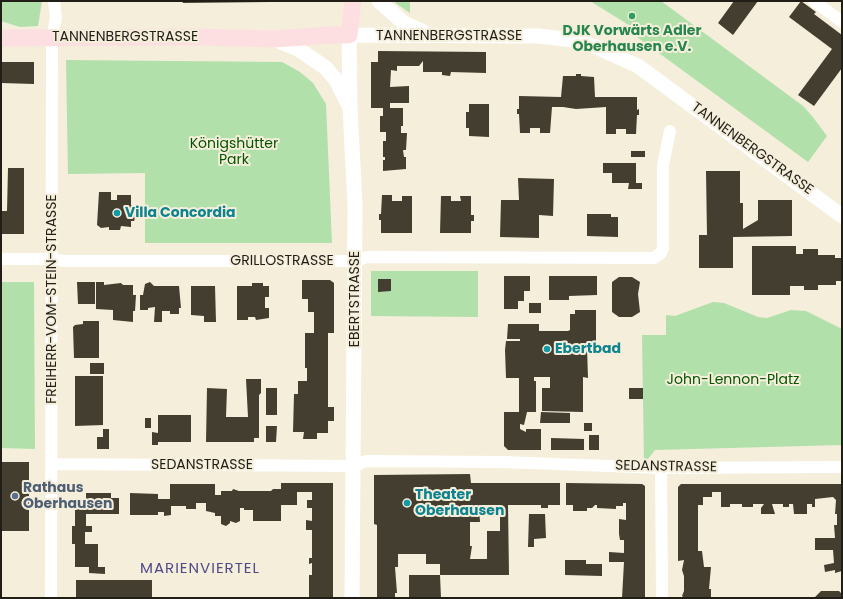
<!DOCTYPE html>
<html>
<head>
<meta charset="utf-8">
<style>
	body { margin:0 }
	#map { position:relative; width:843px; height:599px; overflow:hidden; background:#f4eedb; font-family:Poppins,sans-serif }
	canvas { display:block }
	.frame { position:absolute; inset:0; border:2px solid #211e18; pointer-events:none }
</style>
</head>
<body>
<div id="map">
<canvas width="843" height="599"></canvas>
<div class="frame"></div>
</div>
<script>
const c = document.querySelector('canvas').getContext('2d');
c.lineJoin = 'round';
function paint(path, color) { c.fillStyle = color; c.fill(path, 'evenodd'); }
const toPath = rows => new Path2D(rows.map(r => 'M' + r).join(''));
function trace(path, color, width, dash) { c.strokeStyle = color; c.lineWidth = width; c.lineCap = dash ? 'butt' : 'round'; c.setLineDash(dash || []); c.stroke(path); }
function drawText(font, color, halo, rows, align = 'center') {
  c.font = font + ' Poppins,sans-serif'; c.lineWidth = 4; c.setLineDash([]); c.textBaseline = 'middle'; c.strokeStyle = halo; c.fillStyle = color; for (const [text, x, y, turn = 0] of rows) {
    c.save(); c.translate(x, y); c.rotate((+turn || 0) * Math.PI / 180); c.textAlign = isNaN(turn) ? turn : align; if (halo) c.strokeText(text, 0, 0); c.fillText(text, 0, 0); c.restore();
  }
}
paint(toPath([
	[1,1,42,1,38,26,20,27,1,21],
	[394,1,410,1,410,13,397,4],
	[590,1,661,1,803,106,812,116,827,136,808,162,637,37,640,32],
	[66,60,282,62,300,72,313,83,326,104,332,243,145,243,145,173,68,174],
	[371,271,478,271,478,317,371,316],
	[1,282,34,282,35,449,1,448],
	[713,302,724,303,758,317,767,318,791,310,806,311,842,329,842,445,655,450,644,464,642,335,666,335,666,315,675,316]
]), '#b1e0ab');
paint(toPath([
	[182,1,270,1,270,2,183,3],
	[734,1,758,1,733,35,718,23],
	[801,1,816,12,814,14,842,35,842,68,814,106,798,95,832,49,789,17],
	[378,51,486,52,486,73,451,72,450,76,442,75,442,72,423,72,423,61,419,66,397,66,397,71,391,70,390,87,409,86,409,103,390,103,390,108,403,108,403,126,401,126,401,133,407,133,406,150,403,150,404,157,406,157,406,169,383,171,383,160,385,160,385,157,383,157,383,141,386,141,386,132,380,132,380,116,383,116,383,108,371,108,371,62,378,62],
	[1,62,34,62,34,84,1,83],
	[576,74,581,74,581,76,594,77,595,97,637,97,637,110,639,109,639,115,637,115,636,134,626,134,626,129,616,129,616,134,606,134,606,107,576,109,563,107,552,107,550,133,540,133,540,128,530,128,530,133,520,133,519,114,517,114,517,109,519,109,519,96,561,97,563,76,576,76],
	[469,104,489,104,489,137,469,136,469,128,466,128,466,112,469,112],
	[631,151,645,151,645,157,631,157],
	[603,163,636,163,636,183,642,183,642,189,628,189,629,183,612,183,612,173,603,173],
	[8,168,24,168,24,234,1,234,1,211,7,211],
	[706,171,740,171,740,203,743,203,743,229,758,220,758,200,792,200,792,236,733,237,733,268,699,268,699,235,707,235],
	[518,178,554,179,553,216,539,215,539,238,500,237,501,200,519,200],
	[99,192,111,192,111,200,117,200,117,195,131,195,131,205,134,205,135,209,135,218,134,221,131,221,131,227,121,226,120,230,109,230,109,227,101,228,97,225],
	[382,195,392,195,392,201,402,201,402,196,412,196,412,233,381,233,381,220,379,220,379,214,381,214],
	[441,196,451,196,451,201,461,201,460,196,471,196,471,215,474,215,474,221,471,221,471,233,440,233],
	[587,214,611,214,611,217,618,217,618,237,587,236],
	[752,246,796,246,796,254,803,254,803,249,818,249,818,255,835,255,835,258,842,258,842,281,836,281,836,285,818,285,818,290,804,290,804,286,790,286,790,295,752,295],
	[504,276,530,276,530,291,524,291,524,301,518,301,518,309,504,309],
	[549,276,597,276,597,295,569,296,569,300,549,300],
	[619,277,632,277,640,282,638,294,640,312,632,317,619,317,612,312,612,282],
	[378,279,391,279,391,291,378,292],
	[302,280,330,280,334,283,334,333,328,333,328,407,334,407,334,421,328,421,328,433,317,433,317,439,303,439,304,432,293,432,294,394,298,394,298,381,307,381,307,368,305,368,305,333,314,333,314,312,308,312,308,299,302,299],
	[77,282,95,282,95,304,78,304],
	[96,282,104,282,104,285,121,283,123,285,133,285,133,295,136,295,135,311,133,311,133,322,113,320,113,310,96,309],
	[150,282,154,286,179,286,181,308,179,308,179,314,170,314,170,311,162,311,162,322,154,322,155,307,148,308,148,310,140,310,140,295,143,295,145,284],
	[252,283,263,283,263,286,269,286,269,297,265,297,265,308,269,308,269,318,256,320,255,317,248,317,248,320,237,320,237,286,252,286],
	[191,286,215,286,216,322,204,322,204,316,191,315],
	[529,303,541,303,541,313,529,313],
	[575,310,596,310,596,348,587,348,588,378,583,377,583,412,542,411,542,388,550,388,550,377,534,377,534,381,536,381,536,412,527,412,524,425,520,424,520,429,526,432,526,429,541,429,541,450,508,450,504,446,504,412,519,412,519,378,506,378,505,350,506,341,520,341,520,339,507,339,508,324,539,324,539,331,568,331,570,330,570,314,575,314],
	[83,321,99,321,99,358,74,358,73,327,75,325,83,324],
	[90,363,104,363,104,374,90,374],
	[75,376,103,376,103,425,75,426],
	[246,379,261,379,261,393,259,395,259,438,254,438,254,442,206,442,207,388,227,389,226,417,248,417],
	[266,388,277,388,277,415,266,415],
	[629,388,643,388,643,399,629,399],
	[541,412,570,413,570,423,540,423],
	[158,415,191,415,191,442,158,442,158,445,152,445,152,432,158,433],
	[145,418,151,418,151,428,145,428],
	[584,423,592,423,592,431,584,431],
	[266,426,277,426,276,442,266,442],
	[103,429,109,429,109,449,97,449,97,437,103,437],
	[589,435,599,435,599,450,589,450],
	[551,438,584,439,584,450,551,450],
	[1,462,29,462,29,531,1,531],
	[470,474,471,483,560,483,560,505,548,505,548,508,541,508,541,505,508,505,509,575,440,575,441,598,409,598,409,575,440,575,440,564,426,564,426,554,398,554,398,567,395,567,397,593,395,593,395,598,377,598,377,525,374,524,374,475],
	[479,505,500,505,500,531,487,531,487,559,470,559,472,546,470,546,470,522,480,522],
	[281,483,333,483,333,598,309,598,309,575,312,575,312,563,309,564,309,558,312,558,312,530,306,530,306,520,312,521,312,508,307,508,307,500,312,500,312,492,297,492,297,505,281,505,281,521,253,521,253,510,244,510,244,508,240,508,240,521,236,523,230,521,230,523,226,526,221,524,221,516,215,516,215,513,206,511,206,503,196,503,196,509,186,509,186,506,171,506,171,515,164,516,164,512,158,512,158,515,130,515,130,493,158,494,158,499,170,499,170,484,215,484,215,495,221,495,221,491,232,491,233,489,239,491,271,491,273,489,281,489],
	[566,483,642,484,645,486,645,598,622,598,624,562,609,562,609,552,624,553,624,540,620,540,619,534,619,519,626,520,626,503,623,503,623,506,616,506,616,509,597,508,597,505,595,505,592,508,587,508,587,511,573,511,573,505,566,505],
	[681,484,842,484,842,571,835,573,835,570,825,572,824,565,834,563,833,550,815,550,815,538,835,538,834,525,837,525,837,514,835,514,836,500,833,497,815,499,815,507,812,507,812,504,807,504,807,514,794,514,793,504,789,504,789,507,783,507,783,504,772,504,775,514,761,514,761,508,764,504,753,504,753,507,742,507,742,504,730,504,730,507,721,507,721,492,712,492,712,497,703,497,703,505,698,505,698,551,702,551,704,567,711,567,709,589,711,589,711,598,684,598,682,596,684,591,684,576,682,570,684,560,678,561,678,487],
	[86,493,111,493,111,498,119,498,119,514,86,514,86,526,92,526,92,532,85,532,85,544,98,544,98,567,105,567,105,574,89,573,89,567,75,567,75,544,72,544,72,526,75,526,75,503,86,503],
	[529,514,545,514,546,538,534,539,534,547,528,547],
	[565,560,586,560,586,564,602,564,602,576,565,575],
	[76,580,152,580,152,598,76,598],
	[821,591,839,591,842,594,842,598,814,598]
]), '#433e2f');
trace(toPath([
	[814,1,842,22],
	[1,259,52,259,64,261,355,261,367,257,654,258,661,253,663,248,663,165,670,131],
	[51,464,354,466,366,461,503,462,661,468,842,467],
	[661,468,662,598],
	[51,598,52,37,56,18,54,1]
]), '#fff', 12);
trace(toPath([
	[379,1,404,23,428,34],
	[274,39,298,49,326,68,336,80,348,104],
	[352,598,355,205,350,108,349,35,539,36,573,40,596,47,638,66,842,216]
]), '#fff', 15);
trace(toPath([
	[1,38,200,37,274,39,332,35,349,35,353,1]
]), '#fedfe1', 17);
for (const [x, y, r, color] of [
	[632,16,4,"#2e9e5b"],
	[117,213,4,"#0f9aa8"],
	[547,349,4,"#0f9aa8"],
	[15,496,4,"#5c6f8a"],
	[407,503,4,"#0f9aa8"]
]) { const dot = new Path2D(); dot.arc(x, y, r, 0, 2 * Math.PI); c.fillStyle = color; c.fill(dot); trace(dot, '#f4eedb', 1.5); }
drawText('bold 14px', '#27864d', '#f4eedb', [
	["DJK Vorwärts Adler",632,31],
	["Oberhausen e.V.",632,47]
]);
drawText('14px', '#211e18', '#f4eedb', [
	["TANNENBERGSTRASSE",449,36],
	["TANNENBERGSTRASSE",125,37],
	["TANNENBERGSTRASSE",752,149,36],
	["GRILLOSTRASSE",282,261],
	["FREIHERR-VOM-STEIN-STRASSE",52,299,-90],
	["EBERTSTRASSE",355,299,-90],
	["SEDANSTRASSE",202,465],
	["SEDANSTRASSE",666,467,1]
]);
drawText('14px', '#055400', '#f4eedb', [
	["Königshütter",234,144],
	["Park",234,160],
	["John-Lennon-Platz",733,380]
]);
drawText('bold 14px', '#0d838f', '#f4eedb', [
	["Villa Concordia",125,213],
	["Ebertbad",555,349],
	["Theater",415,495],
	["Oberhausen",415,511]
], 'left');
drawText('bold 14px', '#4e5e75', '#f4eedb', [
	["Rathaus",23,488],
	["Oberhausen",23,504]
], 'left');
c.letterSpacing = '1px';
drawText('15px', '#4f4b89', '#f4eedb', [
	["MARIENVIERTEL",200,569]
]);
c.letterSpacing = '0px';
</script>
</body>
</html>
